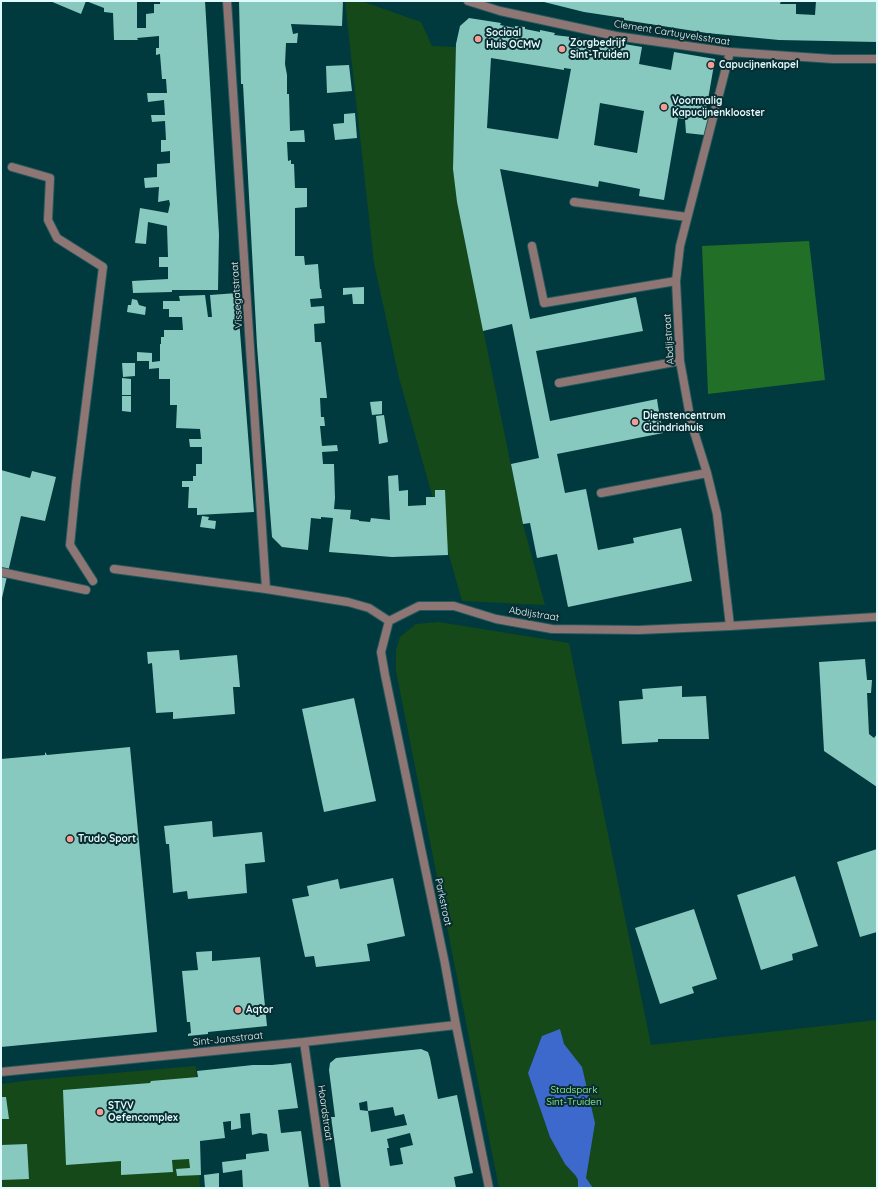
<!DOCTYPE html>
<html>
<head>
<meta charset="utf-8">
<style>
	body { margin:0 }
	#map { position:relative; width:878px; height:1189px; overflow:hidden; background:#00393e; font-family:Quicksand,sans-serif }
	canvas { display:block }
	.frame { position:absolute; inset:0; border:2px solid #e1fafd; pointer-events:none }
</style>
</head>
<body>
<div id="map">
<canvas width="878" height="1189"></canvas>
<div class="frame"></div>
</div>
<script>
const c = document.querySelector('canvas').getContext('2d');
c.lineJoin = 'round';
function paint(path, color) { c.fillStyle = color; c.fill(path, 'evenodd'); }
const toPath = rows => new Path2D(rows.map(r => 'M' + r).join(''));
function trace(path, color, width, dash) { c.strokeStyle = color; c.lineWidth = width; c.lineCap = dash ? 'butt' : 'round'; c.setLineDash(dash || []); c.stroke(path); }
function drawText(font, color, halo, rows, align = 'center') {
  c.font = font + ' Quicksand,sans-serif'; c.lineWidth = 4; c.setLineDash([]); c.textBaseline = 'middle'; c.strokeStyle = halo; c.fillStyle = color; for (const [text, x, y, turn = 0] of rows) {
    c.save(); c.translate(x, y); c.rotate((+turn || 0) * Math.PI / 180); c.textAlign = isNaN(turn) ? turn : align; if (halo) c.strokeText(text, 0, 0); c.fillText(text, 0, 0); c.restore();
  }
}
paint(toPath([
	[345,1,361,1,421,22,432,46,456,47,453,169,457,202,523,524,545,605,462,601,399,378,374,263],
	[439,622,569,643,651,1045,877,1020,877,1188,499,1188,396,671,396,650,400,637,416,624],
	[196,1066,200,1139,198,1140,200,1188,1,1188,1,1084,32,1080]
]), '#154919');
paint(toPath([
	[809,241,825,380,708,394,702,246]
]), '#226f28');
paint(toPath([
	[560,1029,564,1044,582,1067,595,1123,586,1178,593,1188,578,1188,578,1180,576,1176,565,1164,550,1137,528,1073,542,1036]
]), '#3e69cc');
paint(toPath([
	[50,1,86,1,81,14],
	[86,1,137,1,137,28,146,28,146,14,154,13,154,4,160,4,160,1,205,1,219,234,218,290,172,290,172,292,133,293,132,281,168,279,168,267,159,267,159,257,168,257,167,226,148,222,146,244,135,243,140,208,168,213,170,204,169,200,158,202,159,187,145,188,144,178,157,177,157,164,170,163,170,151,161,152,161,140,166,140,165,121,152,122,151,115,165,115,164,100,148,102,147,93,167,93,166,79,162,79,160,54,156,55,156,48,159,48,159,36,137,38,138,40,114,40,113,13,104,12,104,8],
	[239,1,343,1,342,26,291,24,293,34,298,33,297,43,286,43,285,64,287,75,287,94,289,94,290,131,304,130,305,142,287,142,288,161,291,160,291,164,294,164,295,188,307,188,307,207,295,208,295,256,304,256,305,265,318,264,320,289,321,289,322,298,310,299,311,307,324,306,325,323,314,324,315,342,321,342,327,398,320,398,321,417,324,417,325,426,320,426,322,446,337,445,338,451,322,452,323,464,334,464,335,498,334,509,351,510,350,519,359,520,359,521,370,522,371,518,390,520,388,476,398,475,399,491,408,490,408,506,426,505,426,497,435,497,435,490,445,490,448,555,392,557,329,552,333,518,321,517,321,519,311,518,308,550,282,547,272,537,257,346,243,84,241,84],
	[540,1,781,1,780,4,796,4,796,14,815,15,816,1,855,1,855,2,877,1,877,42,779,40,707,33,624,20,624,18,584,12],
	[469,18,501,23,500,25,515,28,515,26,525,27,525,29,540,32,540,30,555,33,554,35,580,38,578,46,585,48,585,46,589,43,593,44,596,49,599,50,601,40,642,47,639,64,671,70,674,52,715,59,706,111,710,116,709,123,704,135,686,133,685,119,678,118,664,200,639,196,640,189,599,181,598,187,500,169,530,319,636,297,643,331,536,351,550,421,657,399,658,406,663,433,557,454,565,493,586,489,598,550,634,543,633,538,681,528,692,581,568,607,557,554,537,558,530,523,523,524,511,464,539,458,512,324,483,331,457,202,453,169,456,44,460,26],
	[491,58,564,70,564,68,571,69,558,139,487,128],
	[600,103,644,111,637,153,594,145],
	[349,65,352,91,327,93,326,66],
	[355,113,357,138,335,140,333,124,344,123,344,114],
	[364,287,364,304,353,304,352,294,343,295,343,288],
	[237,293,254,512,197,515,197,508,188,508,189,487,182,487,182,481,193,481,193,476,196,476,196,464,202,464,202,447,190,447,189,439,201,439,200,429,176,428,177,405,170,405,170,379,159,379,159,368,149,369,149,361,137,361,137,352,152,353,152,362,160,361,160,344,161,344,161,337,164,337,164,330,183,330,182,317,169,317,169,309,163,309,163,301,180,301,179,296,205,295,208,317,212,317,210,295],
	[132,299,137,300,139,305,146,307,145,315,127,312,128,305,131,305],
	[122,363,135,363,135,376,123,377],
	[122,378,131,379,131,395,122,395],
	[122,396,131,396,131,412,122,411],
	[382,401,382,414,372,415,370,402],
	[384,415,388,442,379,444,376,416],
	[1,470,30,478,32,471,56,477,45,521,21,516,2,598],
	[202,516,209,517,208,520,216,521,215,529,200,527],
	[179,650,180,660,237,655,240,687,233,687,235,714,173,719,173,712,156,713,152,663,148,664,147,652],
	[865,659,867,680,872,680,871,693,867,693,869,734,874,738,877,734,877,787,824,751,819,662],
	[682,686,682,697,706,696,709,739,658,739,658,742,622,744,619,701,643,699,642,689],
	[354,698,376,801,324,812,302,709],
	[130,747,157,1032,1,1047,1,759,45,755,45,752,47,755],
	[212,821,213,837,262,832,265,862,245,864,247,893,188,899,187,891,173,893,169,844,166,844,164,826],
	[877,849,877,932,860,937,837,862],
	[795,876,818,946,792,954,793,960,761,970,737,895],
	[393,878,405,936,367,944,370,961,316,967,314,956,305,957,292,899,309,896,307,886,338,879,340,889],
	[694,909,717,979,692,987,694,993,660,1004,635,928],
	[212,951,212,961,260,957,267,1026,208,1032,208,1034,188,1036,188,1034,191,1033,190,1022,187,1022,182,971,198,970,196,952],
	[421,1049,428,1052,430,1058,438,1099,457,1095,473,1173,454,1177,456,1188,341,1188,331,1117,335,1117,329,1070,330,1063,336,1058],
	[367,1101,368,1111,393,1107,395,1116,404,1114,407,1125,371,1132,368,1111,360,1110,359,1103],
	[410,1133,413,1145,400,1148,403,1164,390,1166,387,1148,389,1148,387,1139],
	[291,1063,298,1108,278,1110,281,1133,301,1131,309,1188,243,1188,242,1170,223,1173,222,1162,246,1159,246,1154,269,1151,267,1134,260,1133,252,1135,250,1113,240,1114,241,1128,231,1130,231,1121,223,1122,225,1138,200,1141,201,1175,177,1176,176,1169,190,1168,189,1159,172,1160,173,1172,121,1175,121,1161,66,1165,63,1090,150,1083,151,1081,198,1077,197,1071,253,1065,272,1065],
	[1,1097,6,1097,9,1119,1,1119],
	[27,1144,29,1179,1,1180,1,1145],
	[219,1173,219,1188,205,1188,204,1175]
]), '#88c9bf');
const service = toPath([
	[730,52,680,246,676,281,680,361,691,422,707,473,717,514,730,626],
	[12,167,50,178,48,220,57,238,103,267,76,484,70,545,93,581],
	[574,202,687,217],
	[532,246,544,303,676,281],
	[559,383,680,361],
	[601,493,707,473],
	[1,572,86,590]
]);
const minor = toPath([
	[227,1,266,589],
	[468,1,500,11,616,36,730,52,833,59,877,59],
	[114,569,266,589,348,602,369,608,389,621],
	[389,621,381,652,385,675,445,964,456,1025,489,1188],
	[389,621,419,606,454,606,496,619,552,629,639,630,730,626,877,617],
	[304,1042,325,1188],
	[1,1072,304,1042,456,1025]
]);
trace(service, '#24585d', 10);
trace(minor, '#24585d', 10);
trace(service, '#8e7674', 8);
trace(minor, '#8e7674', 8);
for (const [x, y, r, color] of [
	[478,39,4,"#f59c95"],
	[562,49,4,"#f59c95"],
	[711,65,4,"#f59c95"],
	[664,107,4,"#f59c95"],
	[635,422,4,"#f59c95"],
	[70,839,4,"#f59c95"],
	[238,1010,4,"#f59c95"],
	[100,1112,4,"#f59c95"]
]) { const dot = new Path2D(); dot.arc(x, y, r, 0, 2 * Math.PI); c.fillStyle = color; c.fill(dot); trace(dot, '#092d31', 1.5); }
drawText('bold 10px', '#e1fafd', '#092d31', [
	["Sociaal",486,33],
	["Huis OCMW",486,45],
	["Zorgbedrijf",570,43],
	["Sint-Truiden",570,55],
	["Capucijnenkapel",719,65],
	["Voormalig",672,101],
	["Kapucijnenklooster",672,113],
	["Dienstencentrum",643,416],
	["Cicindriahuis",643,428],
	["Trudo Sport",78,839],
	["Aqtor",246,1010],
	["STVV",108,1106],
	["Oefencomplex",108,1118]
], 'left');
drawText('10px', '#e1fafd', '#092d31', [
	["Clement Cartuyvelsstraat",672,33,9],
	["Vissegatstraat",237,295,-94],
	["Abdijstraat",669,339,-94],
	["Abdijstraat",534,614,9],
	["Parkstraat",443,902,78],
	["Sint-Jansstraat",228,1039,-6],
	["Haardstraat",325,1113,82]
]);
drawText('10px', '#a0fda1', '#092d31', [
	["Stadspark",574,1090],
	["Sint-Truiden",574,1102]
]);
</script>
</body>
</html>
